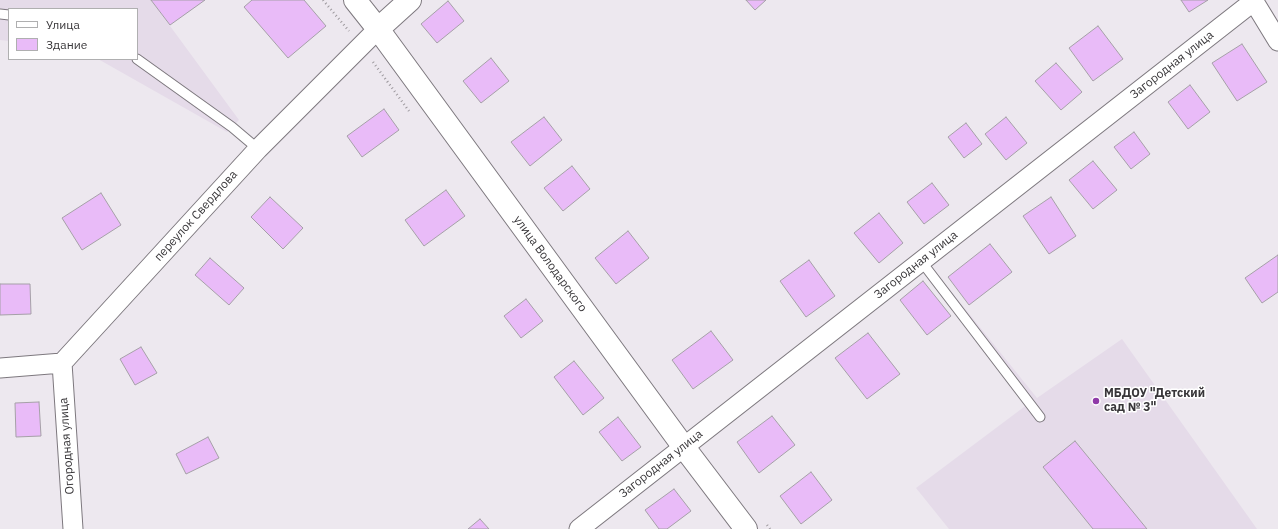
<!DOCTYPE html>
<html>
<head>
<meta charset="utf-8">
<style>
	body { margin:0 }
	#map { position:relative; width:1278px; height:529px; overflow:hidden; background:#ede8ef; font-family:"IBM Plex Sans",sans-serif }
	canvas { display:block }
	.legend { position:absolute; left:8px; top:8px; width:130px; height:52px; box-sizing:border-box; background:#fff; border:1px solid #afafb0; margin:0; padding:5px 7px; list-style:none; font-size:12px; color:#383639 }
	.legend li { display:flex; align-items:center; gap:8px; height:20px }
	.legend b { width:20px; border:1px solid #afafb0 }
</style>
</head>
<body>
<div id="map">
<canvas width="1278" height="529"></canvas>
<ul class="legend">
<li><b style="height:5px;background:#fff"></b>Улица</li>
<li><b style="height:11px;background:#e9bbf8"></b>Здание</li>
</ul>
</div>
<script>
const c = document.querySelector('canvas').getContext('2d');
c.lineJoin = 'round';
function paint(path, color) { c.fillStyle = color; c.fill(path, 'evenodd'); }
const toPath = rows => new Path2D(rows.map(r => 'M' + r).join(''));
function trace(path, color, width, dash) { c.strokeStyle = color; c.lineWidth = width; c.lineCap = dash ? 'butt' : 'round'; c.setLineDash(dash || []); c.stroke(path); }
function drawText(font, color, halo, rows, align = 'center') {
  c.font = font + ' "IBM Plex Sans",sans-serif'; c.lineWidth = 3; c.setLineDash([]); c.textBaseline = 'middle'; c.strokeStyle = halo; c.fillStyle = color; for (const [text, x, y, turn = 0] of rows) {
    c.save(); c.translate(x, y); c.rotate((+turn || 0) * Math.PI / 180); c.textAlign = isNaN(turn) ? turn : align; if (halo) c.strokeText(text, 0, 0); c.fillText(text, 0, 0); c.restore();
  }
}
paint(toPath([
	[0,0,151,0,239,120,227,132,98,59,137,59,137,9,9,9,9,41,0,40],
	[933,269,1037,398,1122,339,1257,529,949,529,916,488,1028,404,926,275]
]), '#e5dbe9');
const building = toPath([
	[151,0,205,0,170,25,151,0],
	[252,0,304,0,326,26,288,58,244,7,252,0],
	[746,0,766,0,755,10,746,0],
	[1181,0,1208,0,1189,12,1181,0],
	[448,1,464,21,437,43,421,24,448,1],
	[1098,26,1123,59,1093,81,1069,48,1098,26],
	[1242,44,1267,82,1237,101,1212,63,1242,44],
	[491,58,509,81,481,103,463,81,491,58],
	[1056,63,1082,92,1061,110,1035,81,1056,63],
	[1190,85,1210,112,1188,129,1168,102,1190,85],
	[384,109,399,130,362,157,347,136,384,109],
	[544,117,562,140,530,166,511,142,544,117],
	[1006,117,1027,143,1006,160,985,134,1006,117],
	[966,123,982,144,964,158,948,137,966,123],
	[1134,132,1150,154,1131,169,1114,147,1134,132],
	[1093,161,1117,190,1093,209,1069,180,1093,161],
	[572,166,590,189,563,211,544,188,572,166],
	[932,183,949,205,924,224,907,202,932,183],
	[446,190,465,216,424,246,405,220,446,190],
	[101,193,121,225,82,250,62,218,101,193],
	[270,197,303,228,283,249,251,217,270,197],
	[1051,197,1076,236,1049,254,1023,216,1051,197],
	[879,213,903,243,879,263,854,233,879,213],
	[628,231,649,258,616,284,595,258,628,231],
	[990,244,1012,272,969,305,948,277,990,244],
	[1278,255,1278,292,1262,303,1245,278,1278,255],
	[210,258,244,288,229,305,195,275,210,258],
	[809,260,835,296,806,317,780,281,809,260],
	[923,281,951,316,927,335,900,300,923,281],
	[0,284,30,284,31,314,0,315,0,284],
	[526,299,543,321,521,338,504,316,526,299],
	[711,331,733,360,693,389,672,360,711,331],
	[868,333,900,374,867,399,835,358,868,333],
	[141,347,157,373,135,385,120,359,141,347],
	[574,361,604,398,583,415,554,377,574,361],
	[39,402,41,436,16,437,15,403,39,402],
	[772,416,795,445,759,473,737,442,772,416],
	[618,417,641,447,622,461,599,432,618,417],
	[208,437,219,458,186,474,176,454,208,437],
	[1075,441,1147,529,1093,529,1043,467,1075,441],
	[811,472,832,500,801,524,780,496,811,472],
	[674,489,691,511,667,529,659,529,645,510,674,489],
	[480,519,489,529,468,529,480,519]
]);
paint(building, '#e9bbf8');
trace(building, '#a5a0a7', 1);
const lane = toPath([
	[0,14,9,15],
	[137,59,232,127,258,149],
	[921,261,1040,417]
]);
const street = toPath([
	[1253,0,1278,41],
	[62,363,73,529],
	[0,368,62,363,258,149,378,29],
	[579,529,1254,1]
]);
const secondary = toPath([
	[355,0,378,29,683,446,746,529],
	[378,29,410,0]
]);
trace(lane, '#7d787e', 11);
trace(street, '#7d787e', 21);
trace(secondary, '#7d787e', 24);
trace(toPath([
	[323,0,349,31],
	[373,62,409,111],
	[767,525,770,529]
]), '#9c989d', 2.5, [1, 3]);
trace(lane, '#fff', 9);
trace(street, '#fff', 19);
trace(secondary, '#fff', 22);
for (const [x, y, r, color] of [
	[1096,401,4,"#8f3aa8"]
]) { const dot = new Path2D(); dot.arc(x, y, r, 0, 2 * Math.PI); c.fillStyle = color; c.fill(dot); trace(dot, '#fff', 1.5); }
drawText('12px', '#383639', '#fff', [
	["Загородная улица",1172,65,-38],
	["переулок Свердлова",196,216,-48],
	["улица Володарского",550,264,54],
	["Загородная улица",916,265,-38],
	["Огородная улица",67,446,-94],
	["Загородная улица",661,464,-38]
]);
drawText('bold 12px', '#383639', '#fff', [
	["МБДОУ \"Детский",1104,394],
	["сад № 3\"",1104,408]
], 'left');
</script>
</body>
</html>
